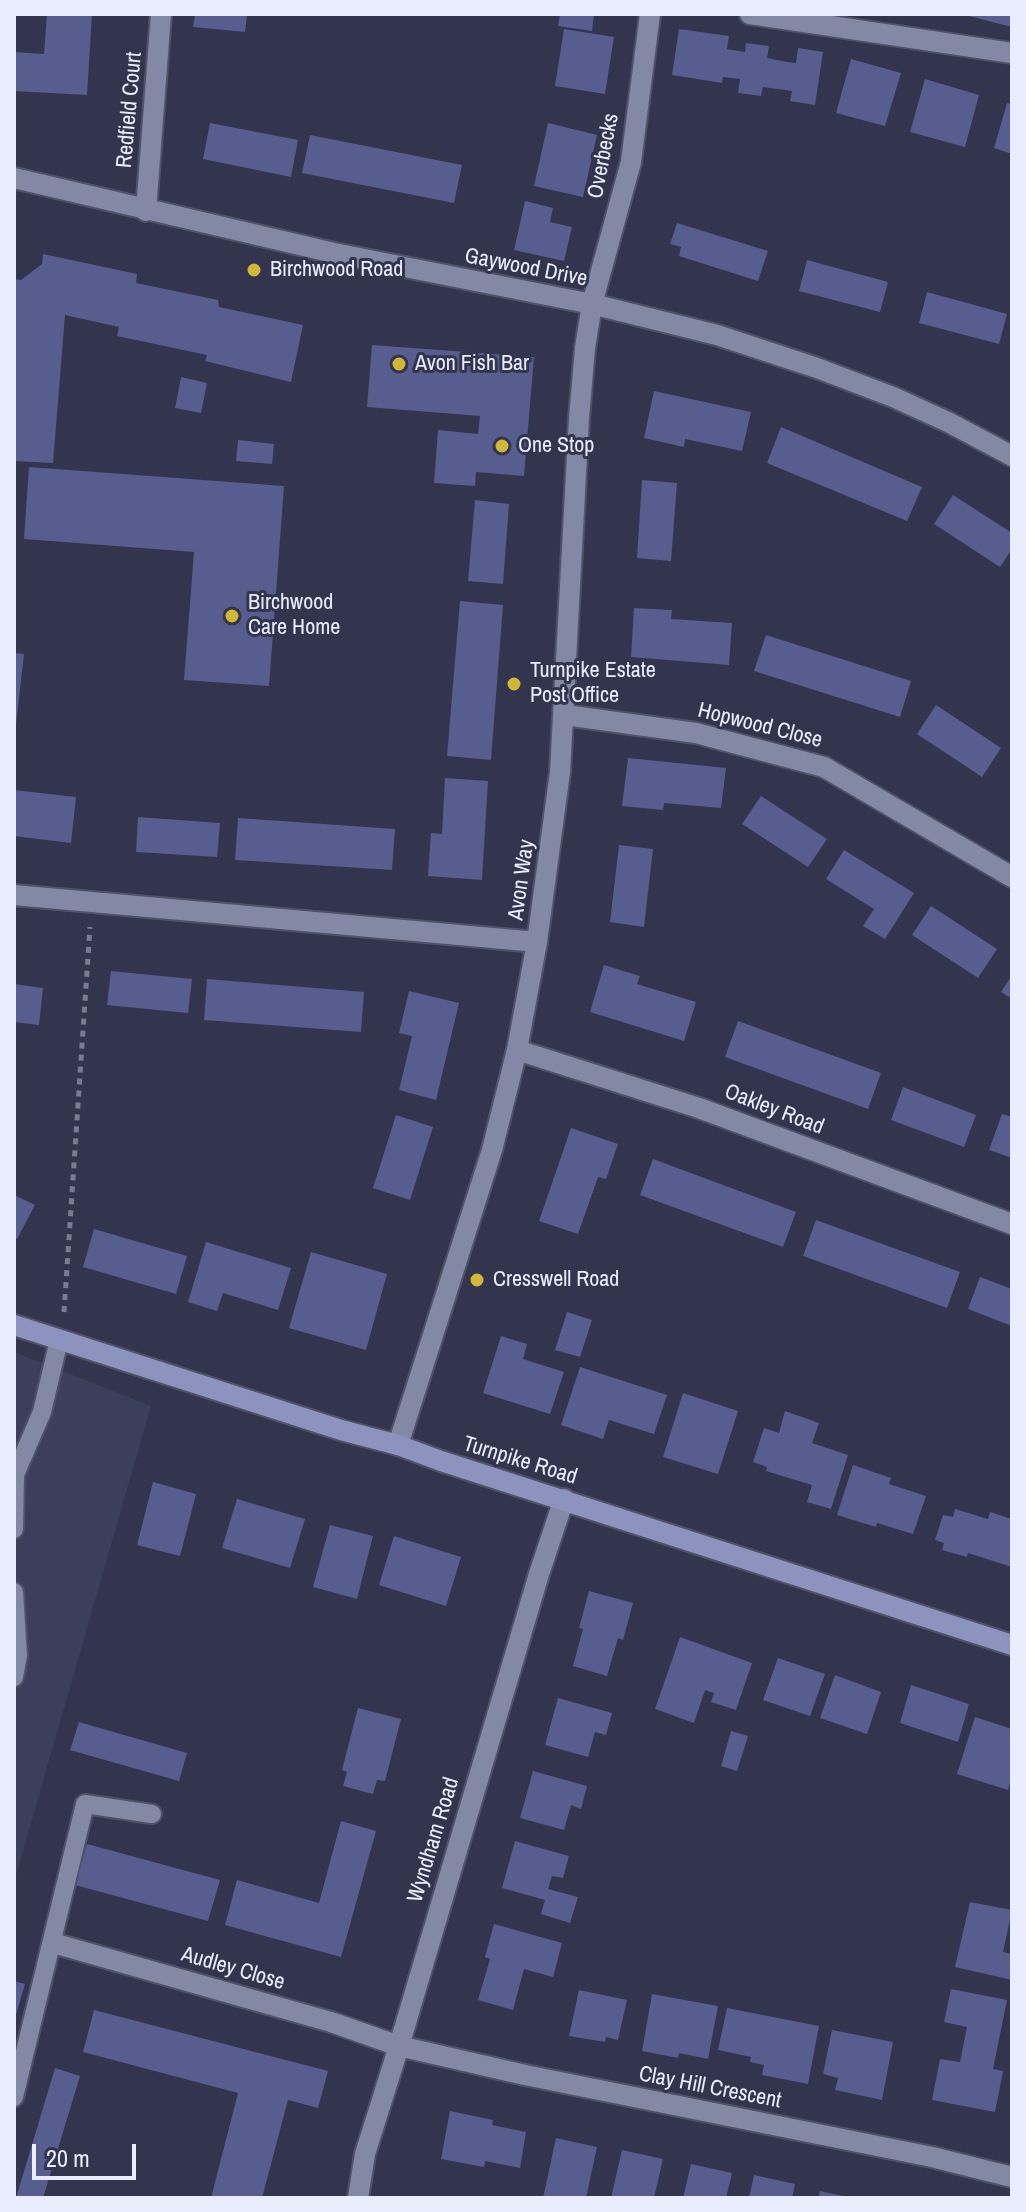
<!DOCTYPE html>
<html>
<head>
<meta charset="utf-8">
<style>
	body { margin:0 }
	#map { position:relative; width:1026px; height:2212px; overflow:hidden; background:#32354d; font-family:"Archivo Narrow",sans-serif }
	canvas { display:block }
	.frame { position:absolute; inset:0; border:16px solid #eaedfd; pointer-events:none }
	.scale { position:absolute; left:32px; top:2144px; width:104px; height:36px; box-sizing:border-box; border:4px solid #eaedfd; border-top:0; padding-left:10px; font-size:24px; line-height:28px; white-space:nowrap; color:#eaedfd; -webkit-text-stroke:6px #32354d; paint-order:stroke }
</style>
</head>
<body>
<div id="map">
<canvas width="1026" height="2212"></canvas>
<div class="frame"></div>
<div class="scale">20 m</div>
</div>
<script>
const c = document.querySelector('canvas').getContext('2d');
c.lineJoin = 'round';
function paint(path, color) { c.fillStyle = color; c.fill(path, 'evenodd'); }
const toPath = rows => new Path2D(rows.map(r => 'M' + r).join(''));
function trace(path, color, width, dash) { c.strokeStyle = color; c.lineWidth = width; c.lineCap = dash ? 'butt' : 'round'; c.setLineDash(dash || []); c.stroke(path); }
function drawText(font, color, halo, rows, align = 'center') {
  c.font = font + ' "Archivo Narrow",sans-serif'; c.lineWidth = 6; c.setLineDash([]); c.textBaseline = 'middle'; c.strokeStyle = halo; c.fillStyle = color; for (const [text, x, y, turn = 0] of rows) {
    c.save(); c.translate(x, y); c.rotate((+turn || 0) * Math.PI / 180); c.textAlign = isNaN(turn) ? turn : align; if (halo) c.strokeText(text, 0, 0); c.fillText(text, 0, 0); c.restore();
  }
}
paint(toPath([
	[14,1352,151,1406,14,1882]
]), '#3b3f5c');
paint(toPath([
	[47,14,92,14,87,95,14,91,14,52,44,54],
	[195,14,247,14,245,32,193,27],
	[560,14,594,15,592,31,558,26],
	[965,14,1012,14,1012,27,965,15],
	[564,29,614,37,605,94,555,86],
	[679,29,729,36,727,49,745,52,746,43,769,46,767,58,787,62,796,63,798,48,823,52,815,105,790,101,792,91,763,87,761,96,738,93,740,79,723,77,722,83,672,75],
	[851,59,901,73,885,126,836,113],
	[925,79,979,95,965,147,910,132],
	[1007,103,1012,104,1012,154,994,148],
	[210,123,298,140,291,177,203,159],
	[548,123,597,135,583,197,534,186],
	[310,135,462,165,454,203,302,173],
	[525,201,553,208,550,222,572,227,564,261,514,250],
	[677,223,768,251,758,281,679,256,681,247,670,244],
	[43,254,137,274,136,283,218,300,219,307,303,325,291,382,205,361,207,355,117,336,119,327,65,315,53,463,14,461,14,279,21,280,42,264],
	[807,260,888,282,880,312,799,291],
	[927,292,1007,314,999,344,919,323],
	[372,345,534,357,524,476,476,472,475,486,434,483,438,430,478,434,480,416,367,407],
	[181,377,207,383,201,413,175,408],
	[654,391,751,412,742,451,685,439,684,447,644,438],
	[781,427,922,487,907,521,767,463],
	[238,440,274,444,272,464,236,461],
	[29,467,284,486,269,686,184,680,194,552,24,539],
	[642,480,677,483,671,561,637,558],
	[953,495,1012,533,1012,549,1000,567,934,524],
	[475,500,509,504,503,584,468,581],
	[460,601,503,605,491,760,447,756],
	[634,608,672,610,671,619,732,623,729,665,631,657],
	[766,635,911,681,900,717,754,671],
	[14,653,24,654,16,725,14,725],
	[936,705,1001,748,982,777,917,734],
	[628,758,726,768,721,808,664,803,663,810,622,806],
	[445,778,488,781,482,880,428,876,431,833,442,834],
	[14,790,76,797,71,843,14,836],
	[761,796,827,839,808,867,742,824],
	[138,817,220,823,217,857,136,852],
	[238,818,395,829,392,870,235,860],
	[619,845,653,849,644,927,610,922],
	[844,850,914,893,885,939,863,926,874,909,826,879],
	[931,906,997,949,978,978,912,935],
	[604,965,640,976,637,984,696,1002,684,1041,590,1012],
	[111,971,192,979,188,1013,107,1005],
	[1012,975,1012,999,1001,992],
	[207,979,364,992,361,1032,204,1020],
	[14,984,43,988,39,1025,14,1022],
	[409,991,459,1003,436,1100,399,1090,412,1036,399,1033],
	[738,1021,881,1073,868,1109,725,1057],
	[903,1087,976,1115,964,1147,891,1120],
	[1002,1114,1012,1117,1012,1158,989,1150],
	[396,1115,433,1127,410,1200,373,1188],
	[571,1128,618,1144,606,1179,598,1177,578,1234,539,1221],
	[653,1159,796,1212,783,1247,640,1195],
	[14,1195,35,1205,17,1239,14,1237],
	[816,1220,960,1272,947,1308,803,1256],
	[94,1229,187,1256,176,1294,83,1267],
	[206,1242,291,1268,278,1310,223,1293,217,1311,188,1302],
	[311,1252,387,1274,366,1350,289,1328],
	[980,1277,1012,1289,1012,1326,968,1309],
	[567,1312,592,1320,580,1357,555,1350],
	[501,1336,527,1344,523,1359,564,1372,550,1414,483,1393],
	[580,1367,667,1395,654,1434,609,1420,603,1439,561,1425],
	[683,1393,738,1411,718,1474,663,1457],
	[785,1411,819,1423,812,1443,848,1455,831,1509,807,1502,812,1485,766,1471,767,1467,753,1462,764,1428,779,1433],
	[853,1465,891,1478,889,1484,926,1496,913,1534,877,1523,876,1527,837,1515],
	[153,1482,196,1494,180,1556,137,1545],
	[237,1499,305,1519,290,1568,222,1548],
	[955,1509,988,1519,990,1512,1012,1519,1012,1567,968,1553,967,1557,942,1550,944,1543,935,1540,943,1515,953,1517],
	[330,1525,373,1536,357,1599,313,1587],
	[394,1536,461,1557,446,1606,379,1585],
	[589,1591,633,1603,623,1640,618,1638,607,1676,573,1666,583,1629,579,1628],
	[680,1637,752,1663,736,1710,711,1702,714,1693,705,1690,694,1723,655,1709],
	[778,1658,825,1674,810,1716,763,1700],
	[835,1675,881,1692,867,1734,820,1718],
	[911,1685,969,1704,958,1742,900,1723],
	[558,1698,612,1713,606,1735,595,1732,588,1757,545,1745],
	[358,1708,401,1719,385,1781,377,1780,373,1794,343,1786,347,1772,342,1770],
	[975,1717,1012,1729,1012,1777,1008,1790,957,1774],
	[79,1722,187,1753,179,1781,70,1750],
	[731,1731,748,1736,737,1771,721,1766],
	[533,1771,587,1786,581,1809,571,1805,564,1830,520,1818],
	[341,1821,376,1831,341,1957,225,1925,237,1880,319,1903],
	[515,1841,569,1856,563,1878,552,1876,548,1889,578,1897,570,1923,541,1914,545,1900,502,1888],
	[87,1844,220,1880,208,1921,75,1885],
	[970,1902,1012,1910,1003,1952,1012,1954,1012,1980,955,1967],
	[494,1924,562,1943,553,1977,524,1969,513,2010,478,2000,490,1959,485,1957],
	[14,1981,25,1984,15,2018,14,2018],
	[951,1989,1007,2000,993,2069,1003,2071,995,2112,932,2100,940,2059,960,2062,967,2027,944,2022],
	[579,1990,627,2000,618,2040,606,2037,605,2042,569,2036],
	[652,1994,718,2006,708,2059,679,2053,678,2058,642,2051],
	[727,2008,819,2026,808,2084,762,2075,764,2065,750,2062,751,2057,718,2050],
	[94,2010,328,2071,318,2108,288,2100,262,2198,211,2198,238,2093,83,2052],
	[832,2030,893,2042,882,2100,835,2090,838,2078,823,2074],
	[55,2068,80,2076,43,2198,16,2198],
	[450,2111,493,2120,492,2125,526,2132,520,2168,485,2161,484,2167,441,2159],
	[556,2138,597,2147,586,2198,543,2198],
	[622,2150,663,2159,654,2198,611,2198],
	[691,2164,732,2173,726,2198,683,2198],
	[754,2175,795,2184,792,2198,749,2198],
	[820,2191,848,2197,848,2198,819,2198]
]), '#575d8e');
const lane = toPath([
	[14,1477,42,1412,59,1340],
	[14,1529,15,1476],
	[14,1592,18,1655,14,1677],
	[14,2097,85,1804,152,1814]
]);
const street = toPath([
	[750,14,1012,53],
	[14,178,334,253,592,304,717,335,817,368,893,397,948,422,1012,456],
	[146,211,161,14],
	[565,715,696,733,824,767,1012,877],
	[14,895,537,942],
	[517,1050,699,1108,1012,1224],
	[398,1445,492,1150,517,1050,537,942,560,772,579,418,585,348,592,304,631,162,650,14],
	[53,1943,331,2022,399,2046,525,2075,932,2157,1012,2177],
	[358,2198,365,2154,399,2046,539,1574,564,1499]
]);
const secondary = toPath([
	[14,1325,341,1430,398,1445,441,1461,1012,1645]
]);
trace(lane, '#505268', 22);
trace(street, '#505268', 24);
trace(secondary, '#505268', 24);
trace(toPath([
	[64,1312,90,927]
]), '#797c90', 5, [6, 6]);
trace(lane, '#8388a4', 18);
trace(street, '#8388a4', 20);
trace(secondary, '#8c93be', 20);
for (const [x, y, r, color] of [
	[254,270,8,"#d1b736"],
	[399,364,8,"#d1b736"],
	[502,446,8,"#d1b736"],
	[232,616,8,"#d1b736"],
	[514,684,8,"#d1b736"],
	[477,1280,8,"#d1b736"]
]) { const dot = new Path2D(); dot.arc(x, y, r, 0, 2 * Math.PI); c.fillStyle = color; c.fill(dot); trace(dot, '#32354d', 3); }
drawText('22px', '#eaedfd', '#32354d', [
	["Redfield Court",130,110,-85],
	["Overbecks",604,156,-79],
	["Gaywood Drive",526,268,11],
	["Hopwood Close",760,726,14],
	["Avon Way",522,880,-82],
	["Oakley Road",774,1110,21],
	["Turnpike Road",520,1461,17],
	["Wyndham Road",434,1840,-73],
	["Audley Close",233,1969,16],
	["Clay Hill Crescent",710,2088,11]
]);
drawText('22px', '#eaedfd', '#32354d', [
	["Birchwood Road",270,270],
	["Avon Fish Bar",415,364],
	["One Stop",518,446],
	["Birchwood",248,603],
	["Care Home",248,628],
	["Turnpike Estate",530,671],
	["Post Office",530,696],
	["Cresswell Road",493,1280]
], 'left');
</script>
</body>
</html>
